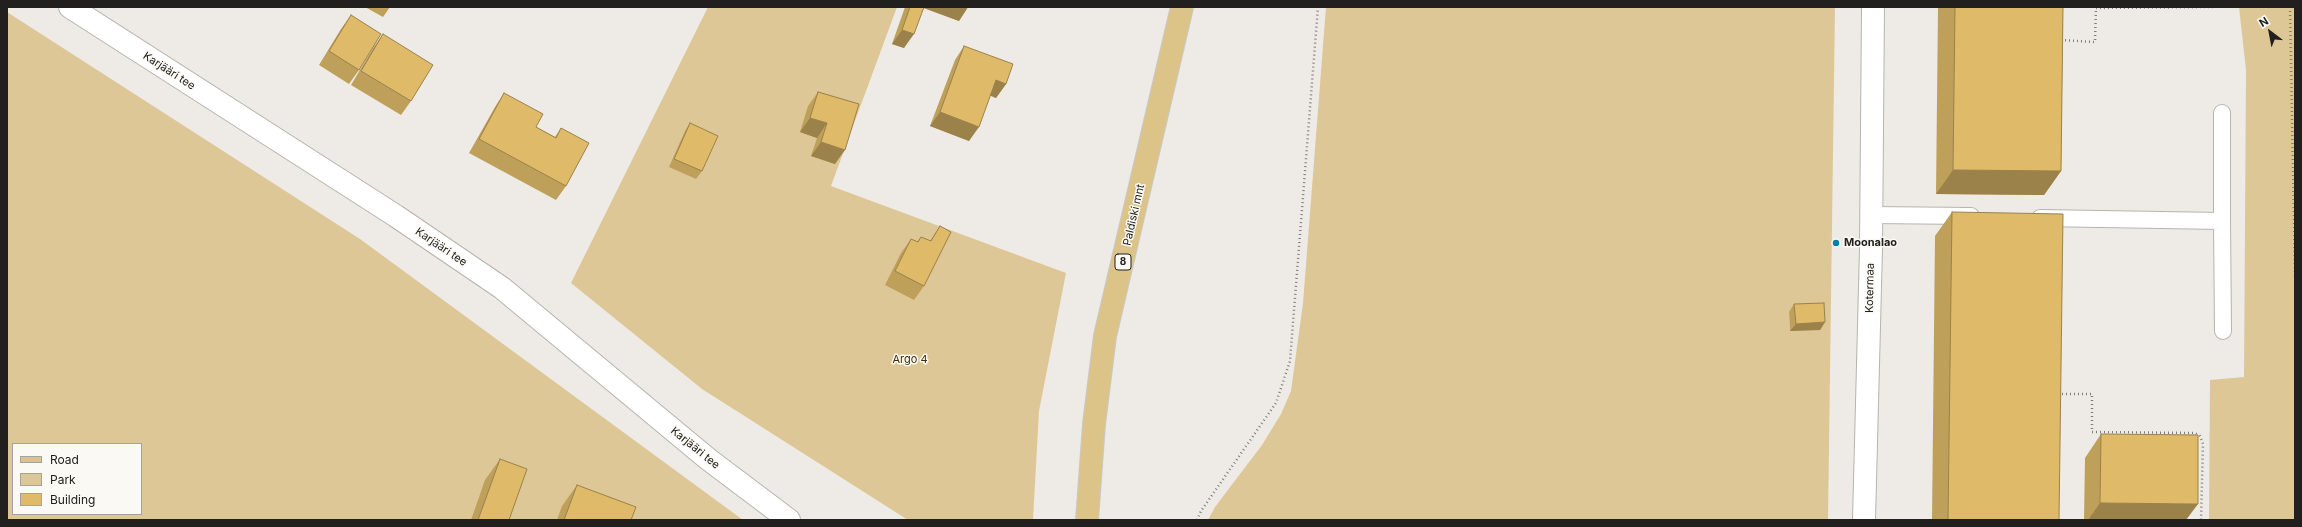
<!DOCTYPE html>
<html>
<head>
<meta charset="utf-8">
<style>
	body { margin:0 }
	#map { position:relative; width:2302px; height:527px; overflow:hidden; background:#eeebe6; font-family:Inter,sans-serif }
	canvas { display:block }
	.frame { position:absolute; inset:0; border:8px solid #21201e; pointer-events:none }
	.legend { position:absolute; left:12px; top:443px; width:130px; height:72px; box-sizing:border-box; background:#fbf9f3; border:1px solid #a4a29e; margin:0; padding:5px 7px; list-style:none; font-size:12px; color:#21201e }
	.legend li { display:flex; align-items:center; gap:8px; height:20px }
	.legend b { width:20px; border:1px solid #a4a29e }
	.north { position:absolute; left:2250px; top:12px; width:40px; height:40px; -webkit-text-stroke:3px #fbf9f3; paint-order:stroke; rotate:328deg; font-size:11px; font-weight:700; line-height:16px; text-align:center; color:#21201e }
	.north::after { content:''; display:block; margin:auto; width:14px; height:18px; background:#21201e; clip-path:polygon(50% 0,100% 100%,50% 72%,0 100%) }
</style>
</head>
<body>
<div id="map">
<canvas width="2302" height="527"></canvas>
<div class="frame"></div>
<ul class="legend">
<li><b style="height:5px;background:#dcc488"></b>Road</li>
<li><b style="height:11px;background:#dec796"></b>Park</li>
<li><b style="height:11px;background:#deba69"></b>Building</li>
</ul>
<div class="north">N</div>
</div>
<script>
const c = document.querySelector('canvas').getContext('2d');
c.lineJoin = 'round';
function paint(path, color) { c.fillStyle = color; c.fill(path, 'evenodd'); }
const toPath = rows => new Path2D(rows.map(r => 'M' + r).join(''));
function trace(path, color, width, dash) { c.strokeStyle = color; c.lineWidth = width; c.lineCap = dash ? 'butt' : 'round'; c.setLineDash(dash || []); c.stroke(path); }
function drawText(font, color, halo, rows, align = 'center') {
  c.font = font + ' Inter,sans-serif'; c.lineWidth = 3; c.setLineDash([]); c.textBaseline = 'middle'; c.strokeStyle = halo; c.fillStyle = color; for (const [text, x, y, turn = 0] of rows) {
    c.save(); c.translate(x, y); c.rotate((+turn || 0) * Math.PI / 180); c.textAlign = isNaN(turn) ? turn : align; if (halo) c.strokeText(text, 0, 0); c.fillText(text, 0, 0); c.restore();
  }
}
paint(toPath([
	[708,7,897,7,831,186,1066,273,1039,411,1033,520,908,520,702,389,571,283],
	[1326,7,1835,7,1828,520,1208,520,1215,507,1262,445,1281,414,1291,391,1303,303],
	[1789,312,1819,330,1790,331],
	[2239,7,2295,7,2295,520,2209,520,2210,380,2244,377,2246,70],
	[7,12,360,239,743,520,7,520],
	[13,444,141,444,141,514,13,514]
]), '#dec796');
const service = toPath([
	[1871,215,1971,216],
	[2040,218,2222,221,2222,113],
	[2222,221,2223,331]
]);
const minor = toPath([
	[70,7,396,216,502,288,708,459,789,520],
	[1864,520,1871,248,1873,7]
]);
const primary = toPath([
	[1087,520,1094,424,1105,336,1182,7]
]);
trace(service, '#b6b4ae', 18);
trace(minor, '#b6b4ae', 24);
trace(primary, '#cac9c9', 24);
trace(toPath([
	[2290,7,2295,277],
	[2061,40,2095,42,2096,8,2214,7],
	[2058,394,2092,394,2092,432,2195,433,2200,436,2203,444,2201,520],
	[1197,520,1201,511,1276,403,1290,361,1318,7]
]), '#807e7a', 2.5, [1, 3]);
trace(service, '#fff', 16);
trace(minor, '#fff', 22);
trace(primary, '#dcc488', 22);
paint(toPath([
	[365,7,390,7,383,17],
	[905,7,968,7,959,21,924,8,904,48,892,44],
	[1938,7,2063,7,2061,171,2044,195,1936,194],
	[351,15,359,70,349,84,319,65,341,29],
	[383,34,411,101,401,115,351,85,373,48],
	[964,46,1006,84,996,98,990,95,969,141,930,126,955,60],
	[818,92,859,104,835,164,811,156,817,138,800,132,808,106],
	[504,93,536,127,555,137,561,128,566,186,556,200,469,153,495,107],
	[690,123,702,171,696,179,669,167,685,131],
	[1952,212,2059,520,1932,520,1935,236],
	[940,226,924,286,914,300,885,285,901,253,911,239,917,242,921,237,930,241],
	[1794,304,1825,322,1820,330,1790,331,1789,312],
	[2101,434,2186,520,2084,520,2085,458],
	[500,459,509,520,471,520,485,480],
	[577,485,631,520,557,520,562,506]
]), '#bfa05a');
paint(toPath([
	[921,7,968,7,959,21],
	[902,30,914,34,904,48,892,44],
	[996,80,1006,84,996,98,986,94],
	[940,112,979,127,969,141,930,126],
	[810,118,827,123,817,138,800,132],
	[821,142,845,150,835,164,811,156],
	[1953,170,2061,171,2044,195,1936,194],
	[1825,322,1820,330,1790,331,1796,324],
	[2100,503,2198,504,2186,520,2088,520]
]), '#9b824a');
const building = toPath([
	[910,7,924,7,914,34,902,30,910,7],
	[1955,7,2063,7,2061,171,1953,170,1955,7],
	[351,15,381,34,359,70,329,51,351,15],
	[383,34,433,65,411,101,361,71,383,34],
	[964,46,1013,64,1006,84,996,80,979,127,940,112,964,46],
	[818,92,859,104,845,150,821,142,827,123,810,118,818,92],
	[504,93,543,114,536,127,556,138,561,128,589,143,566,186,479,139,504,93],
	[690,123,718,136,702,171,674,159,690,123],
	[1952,212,2063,214,2059,520,1948,520,1952,212],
	[940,226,951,232,924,286,895,271,911,239,918,242,921,237,931,241,940,226],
	[1824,303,1825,322,1796,324,1794,304,1824,303],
	[2101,434,2198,435,2198,504,2100,503,2101,434],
	[500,459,527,469,509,520,478,520,500,459],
	[577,485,636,507,631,520,564,520,577,485]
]);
paint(building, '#deba69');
trace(building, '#9b824a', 1);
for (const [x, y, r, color] of [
	[1836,243,4,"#067fa5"]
]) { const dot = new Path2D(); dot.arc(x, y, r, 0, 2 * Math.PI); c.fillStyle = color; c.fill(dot); trace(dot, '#fbf9f3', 1.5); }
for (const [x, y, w] of [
	[1123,262,16]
]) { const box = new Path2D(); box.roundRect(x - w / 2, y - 8, w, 16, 3); c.fillStyle = '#fbf9f3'; c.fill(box); trace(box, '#21201e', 1); }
drawText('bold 10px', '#21201e', null, [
	["8",1123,262]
]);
drawText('11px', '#21201e', '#fbf9f3', [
	["Karjääri tee",169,71,33],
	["Paldiski mnt",1134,215,-77],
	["Karjääri tee",441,247,34],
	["Kotermaa",1870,288,-89],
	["Karjääri tee",695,448,39]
]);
drawText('bold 11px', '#21201e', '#fbf9f3', [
	["Moonalao",1844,243]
], 'left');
drawText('11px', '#3d2e09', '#fbf9f3', [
	["Argo 4",910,360]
]);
</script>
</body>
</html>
